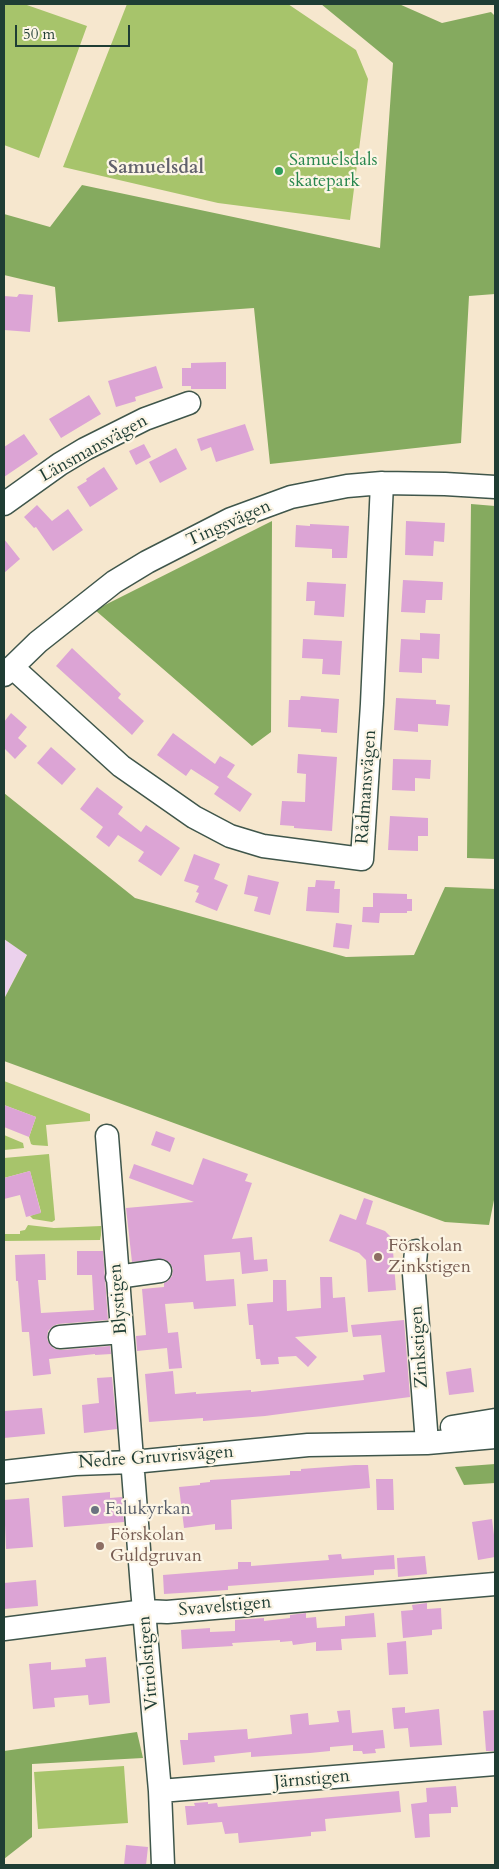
<!DOCTYPE html>
<html>
<head>
<meta charset="utf-8">
<style>
	body { margin:0 }
	#map { position:relative; width:499px; height:1869px; overflow:hidden; background:#f6e7ce; font-family:Cardo,serif }
	canvas { display:block }
	.frame { position:absolute; inset:0; border:5px solid #1f3d34; pointer-events:none }
	.scale { position:absolute; left:15px; top:25px; width:115px; height:22px; box-sizing:border-box; border:2px solid #1f3d34; border-top:0; padding-left:6px; font-size:15px; line-height:18px; white-space:nowrap; color:#1f3d34; -webkit-text-stroke:4px #fcf5e5; paint-order:stroke }
</style>
</head>
<body>
<div id="map">
<canvas width="499" height="1869"></canvas>
<div class="frame"></div>
<div class="scale">50 m</div>
</div>
<script>
const c = document.querySelector('canvas').getContext('2d');
c.lineJoin = 'round';
function paint(path, color) { c.fillStyle = color; c.fill(path, 'evenodd'); }
const toPath = rows => new Path2D(rows.map(r => 'M' + r).join(''));
function trace(path, color, width, dash) { c.strokeStyle = color; c.lineWidth = width; c.lineCap = dash ? 'butt' : 'round'; c.setLineDash(dash || []); c.stroke(path); }
function drawText(font, color, halo, rows, align = 'center') {
  c.font = font + ' Cardo,serif'; c.lineWidth = 4.5; c.setLineDash([]); c.textBaseline = 'middle'; c.strokeStyle = halo; c.fillStyle = color; for (const [text, x, y, turn = 0] of rows) {
    c.save(); c.translate(x, y); c.rotate((+turn || 0) * Math.PI / 180); c.textAlign = isNaN(turn) ? turn : align; if (halo) c.strokeText(text, 0, 0); c.fillText(text, 0, 0); c.restore();
  }
}
paint(toPath([
	[4,939,27,954,4,999]
]), '#ebd1ec');
paint(toPath([
	[4,4,24,4,87,26,39,158,4,145],
	[127,4,288,4,356,50,368,79,350,220,218,203,63,167],
	[4,1081,90,1114,90,1121,46,1125,48,1146,33,1145,31,1144,29,1137,36,1117,4,1105],
	[4,1135,23,1143,24,1148,4,1150],
	[49,1154,55,1220,52,1222,33,1219,30,1216,41,1212,30,1171,4,1178,4,1158],
	[28,1225,54,1228,101,1226,101,1235,100,1240,4,1241,4,1234,20,1234,20,1231,25,1230],
	[124,1766,128,1823,38,1829,34,1772]
]), '#a7c46b');
paint(toPath([
	[321,4,399,4,442,23,491,12,495,16,495,294,469,296,461,443,270,464,254,308,58,322,55,287,4,275,4,214,50,227,82,185,380,248,393,63],
	[471,504,495,506,495,859,467,858],
	[272,521,271,732,252,746,95,610],
	[4,793,135,898,346,957,414,955,445,887,495,889,495,1195,489,1225,445,1222,4,1061,4,999,27,955,4,939],
	[495,1464,495,1483,464,1485,455,1467],
	[137,1732,143,1758,32,1764,32,1837,4,1859,4,1751]
]), '#85aa5f');
paint(toPath([
	[19,294,33,295,30,332,4,330,4,296,17,297],
	[226,362,226,389,191,389,191,386,182,386,182,368,191,368,191,363],
	[156,366,163,388,135,397,136,401,116,407,108,381],
	[89,395,101,414,61,438,49,419],
	[245,424,254,450,216,462,211,447,201,451,197,439],
	[24,434,38,454,4,477,4,447],
	[144,444,151,457,136,465,129,451],
	[176,448,187,469,160,483,149,462],
	[104,467,118,489,90,507,77,487,87,481,86,479],
	[37,505,52,521,68,509,83,530,53,551,36,527,34,528,24,517],
	[406,521,445,523,444,542,434,541,433,556,405,555],
	[310,524,349,526,347,558,332,558,332,549,295,547,296,525,310,526],
	[4,539,20,559,4,573],
	[403,580,443,582,442,600,426,600,425,613,401,612],
	[307,582,346,584,344,617,314,615,315,601,306,601],
	[420,633,440,634,439,659,422,658,422,673,399,672,401,639,420,640],
	[303,639,342,641,340,675,322,674,323,659,302,658],
	[72,648,121,694,118,698,144,721,132,735,56,666],
	[301,696,339,699,337,733,321,732,321,729,288,727,289,700,300,700],
	[396,698,436,700,436,704,450,705,448,726,418,724,418,732,394,730],
	[11,713,27,727,18,738,27,746,15,759,4,748,4,722],
	[173,733,215,764,220,756,235,765,227,777,252,794,240,812,214,794,219,787,191,769,186,776,157,755],
	[51,747,76,769,62,785,37,763],
	[298,754,337,757,332,831,294,828,294,826,280,825,282,801,305,802,306,774,297,773],
	[393,759,431,760,430,779,415,778,415,791,392,790],
	[97,787,123,807,118,814,141,832,146,825,180,848,161,876,138,861,144,852,118,835,109,847,96,837,103,827,80,809],
	[390,816,428,818,428,836,418,836,418,851,388,850],
	[194,854,220,864,214,879,228,885,217,911,195,902,199,893,196,892,199,886,184,881],
	[248,875,279,882,270,915,254,911,258,897,244,894],
	[316,880,335,881,334,889,340,889,339,913,306,911,308,887,315,887],
	[373,893,407,894,407,899,412,899,412,911,407,911,407,913,380,913,379,923,362,922,363,907,373,907],
	[336,923,352,925,349,949,333,947],
	[4,1105,36,1117,29,1137,4,1127],
	[156,1131,175,1138,170,1152,151,1145],
	[203,1158,248,1174,245,1181,252,1183,232,1239,252,1237,254,1260,267,1259,268,1271,242,1274,240,1252,204,1255,206,1281,234,1279,236,1306,194,1309,193,1302,165,1304,168,1333,178,1332,182,1368,169,1369,167,1348,137,1351,136,1336,146,1335,142,1289,164,1287,164,1283,168,1281,172,1276,173,1269,170,1263,164,1259,132,1262,126,1208,194,1202,129,1178,134,1164,193,1185],
	[30,1171,41,1213,26,1217,20,1195,4,1199,4,1178],
	[364,1198,373,1201,366,1224,385,1231,392,1238,396,1290,368,1292,366,1260,359,1253,329,1241,340,1214,356,1220],
	[77,1251,103,1251,108,1320,58,1324,53,1326,48,1331,47,1339,50,1345,55,1349,61,1350,110,1346,111,1354,95,1355,95,1354,49,1359,51,1374,33,1376,29,1332,22,1332,18,1281,16,1281,15,1255,45,1254,46,1280,38,1280,41,1313,94,1310,92,1275,77,1275],
	[320,1277,332,1277,333,1298,345,1297,348,1332,295,1337,317,1357,308,1367,296,1356,278,1357,279,1364,261,1365,260,1359,256,1359,253,1325,249,1325,247,1304,273,1302,273,1280,286,1280,287,1311,321,1308],
	[404,1320,410,1397,265,1416,203,1421,203,1418,149,1422,145,1374,173,1371,175,1394,196,1392,196,1394,251,1390,251,1392,364,1380,363,1375,385,1372,381,1335,353,1337,351,1325],
	[471,1368,474,1392,449,1395,446,1372],
	[112,1377,117,1429,84,1433,82,1405,99,1403,97,1378],
	[42,1408,45,1434,4,1438,4,1411],
	[355,1465,368,1465,370,1488,231,1500,232,1529,215,1530,215,1524,184,1528,179,1487,200,1485,200,1483,210,1482,210,1480,290,1475,290,1471,301,1471,301,1469],
	[376,1479,393,1479,394,1510,377,1510],
	[110,1492,110,1498,122,1497,124,1522,64,1527,62,1496],
	[29,1498,33,1547,6,1549,4,1500],
	[492,1519,495,1543,495,1557,478,1560,472,1522],
	[341,1554,342,1559,394,1555,395,1569,374,1570,374,1575,228,1586,228,1590,164,1594,163,1575,238,1569,238,1562,251,1562,251,1566,329,1560,328,1555],
	[425,1556,427,1574,398,1577,397,1558],
	[36,1580,38,1606,4,1609,4,1583],
	[427,1603,427,1609,441,1608,442,1629,432,1630,432,1635,403,1638,401,1611,413,1610,412,1605],
	[306,1613,306,1618,316,1617,317,1628,345,1626,345,1616,374,1613,376,1637,341,1639,342,1650,316,1651,316,1642,293,1645,292,1641,280,1642,280,1640,232,1643,233,1646,182,1649,181,1630,210,1628,210,1632,235,1631,235,1620,264,1618,264,1621,290,1618,290,1615],
	[406,1641,408,1674,389,1675,387,1643],
	[106,1657,110,1703,89,1705,88,1695,54,1698,55,1707,33,1709,29,1664,51,1662,51,1670,86,1667,85,1659],
	[405,1707,405,1713,439,1709,442,1745,410,1747,408,1728,394,1729,392,1708],
	[350,1710,352,1733,383,1730,385,1748,375,1749,376,1753,363,1754,362,1751,353,1751,353,1745,330,1747,330,1751,310,1753,251,1757,251,1752,214,1756,215,1762,183,1765,180,1740,188,1740,188,1733,247,1729,248,1739,292,1734,290,1715,308,1713,309,1725,339,1722,337,1711],
	[495,1710,495,1751,486,1751,483,1711],
	[456,1786,458,1807,451,1807,451,1813,429,1814,430,1837,415,1838,411,1804,427,1802,426,1788],
	[399,1791,401,1812,325,1819,326,1831,311,1832,311,1836,239,1843,238,1833,225,1834,222,1822,187,1825,185,1806,195,1806,194,1803,208,1802,208,1804,217,1803,218,1807],
	[126,1845,148,1847,146,1865,124,1865]
]), '#dca4d5');
const minor = toPath([
	[4,504,60,464,85,449,145,419,189,403],
	[12,667,121,766,194,817,230,836,263,846,362,859,372,704,382,483],
	[4,675,38,642,114,582,147,562,231,519,291,497,347,486,382,483,445,484,495,487],
	[107,1136,142,1588,160,1791,163,1865],
	[416,1251,414,1274,427,1443],
	[117,1277,160,1271],
	[60,1337,122,1332],
	[452,1427,495,1420],
	[4,1472,75,1464,133,1462,308,1445,427,1443,495,1437],
	[4,1629,145,1611,167,1612,495,1584],
	[160,1791,495,1764]
]);
trace(minor, '#3f564b', 25);
trace(minor, '#fff', 22);
for (const [x, y, r, color] of [
	[279,171,5,"#2e9e5b"],
	[378,1257,5,"#8d6e63"],
	[95,1510,5,"#6b7280"],
	[100,1546,5,"#8d6e63"]
]) { const dot = new Path2D(); dot.arc(x, y, r, 0, 2 * Math.PI); c.fillStyle = color; c.fill(dot); trace(dot, '#fcf5e5', 2); }
drawText('18px', '#27864d', '#fcf5e5', [
	["Samuelsdals",289,161],
	["skatepark",289,182]
], 'left');
drawText('18px', '#1f3d34', '#fcf5e5', [
	["Länsmansvägen",94,449,-29],
	["Tingsvägen",229,524,-24],
	["Rådmansvägen",367,787,-86],
	["Blystigen",119,1299,-95],
	["Zinkstigen",420,1347,-94],
	["Nedre Gruvrisvägen",156,1458,-4],
	["Svavelstigen",225,1607,-5],
	["Vitriolstigen",149,1663,-95],
	["Järnstigen",312,1780,-5]
]);
drawText('18px', '#785e54', '#fcf5e5', [
	["Förskolan",388,1247],
	["Zinkstigen",388,1268],
	["Förskolan",110,1536],
	["Guldgruvan",110,1557]
], 'left');
drawText('18px', '#5b616d', '#fcf5e5', [
	["Falukyrkan",105,1510]
], 'left');
drawText('bold 19px', '#61616c', '#fcf5e5', [
	["Samuelsdal",156,169]
]);
</script>
</body>
</html>
